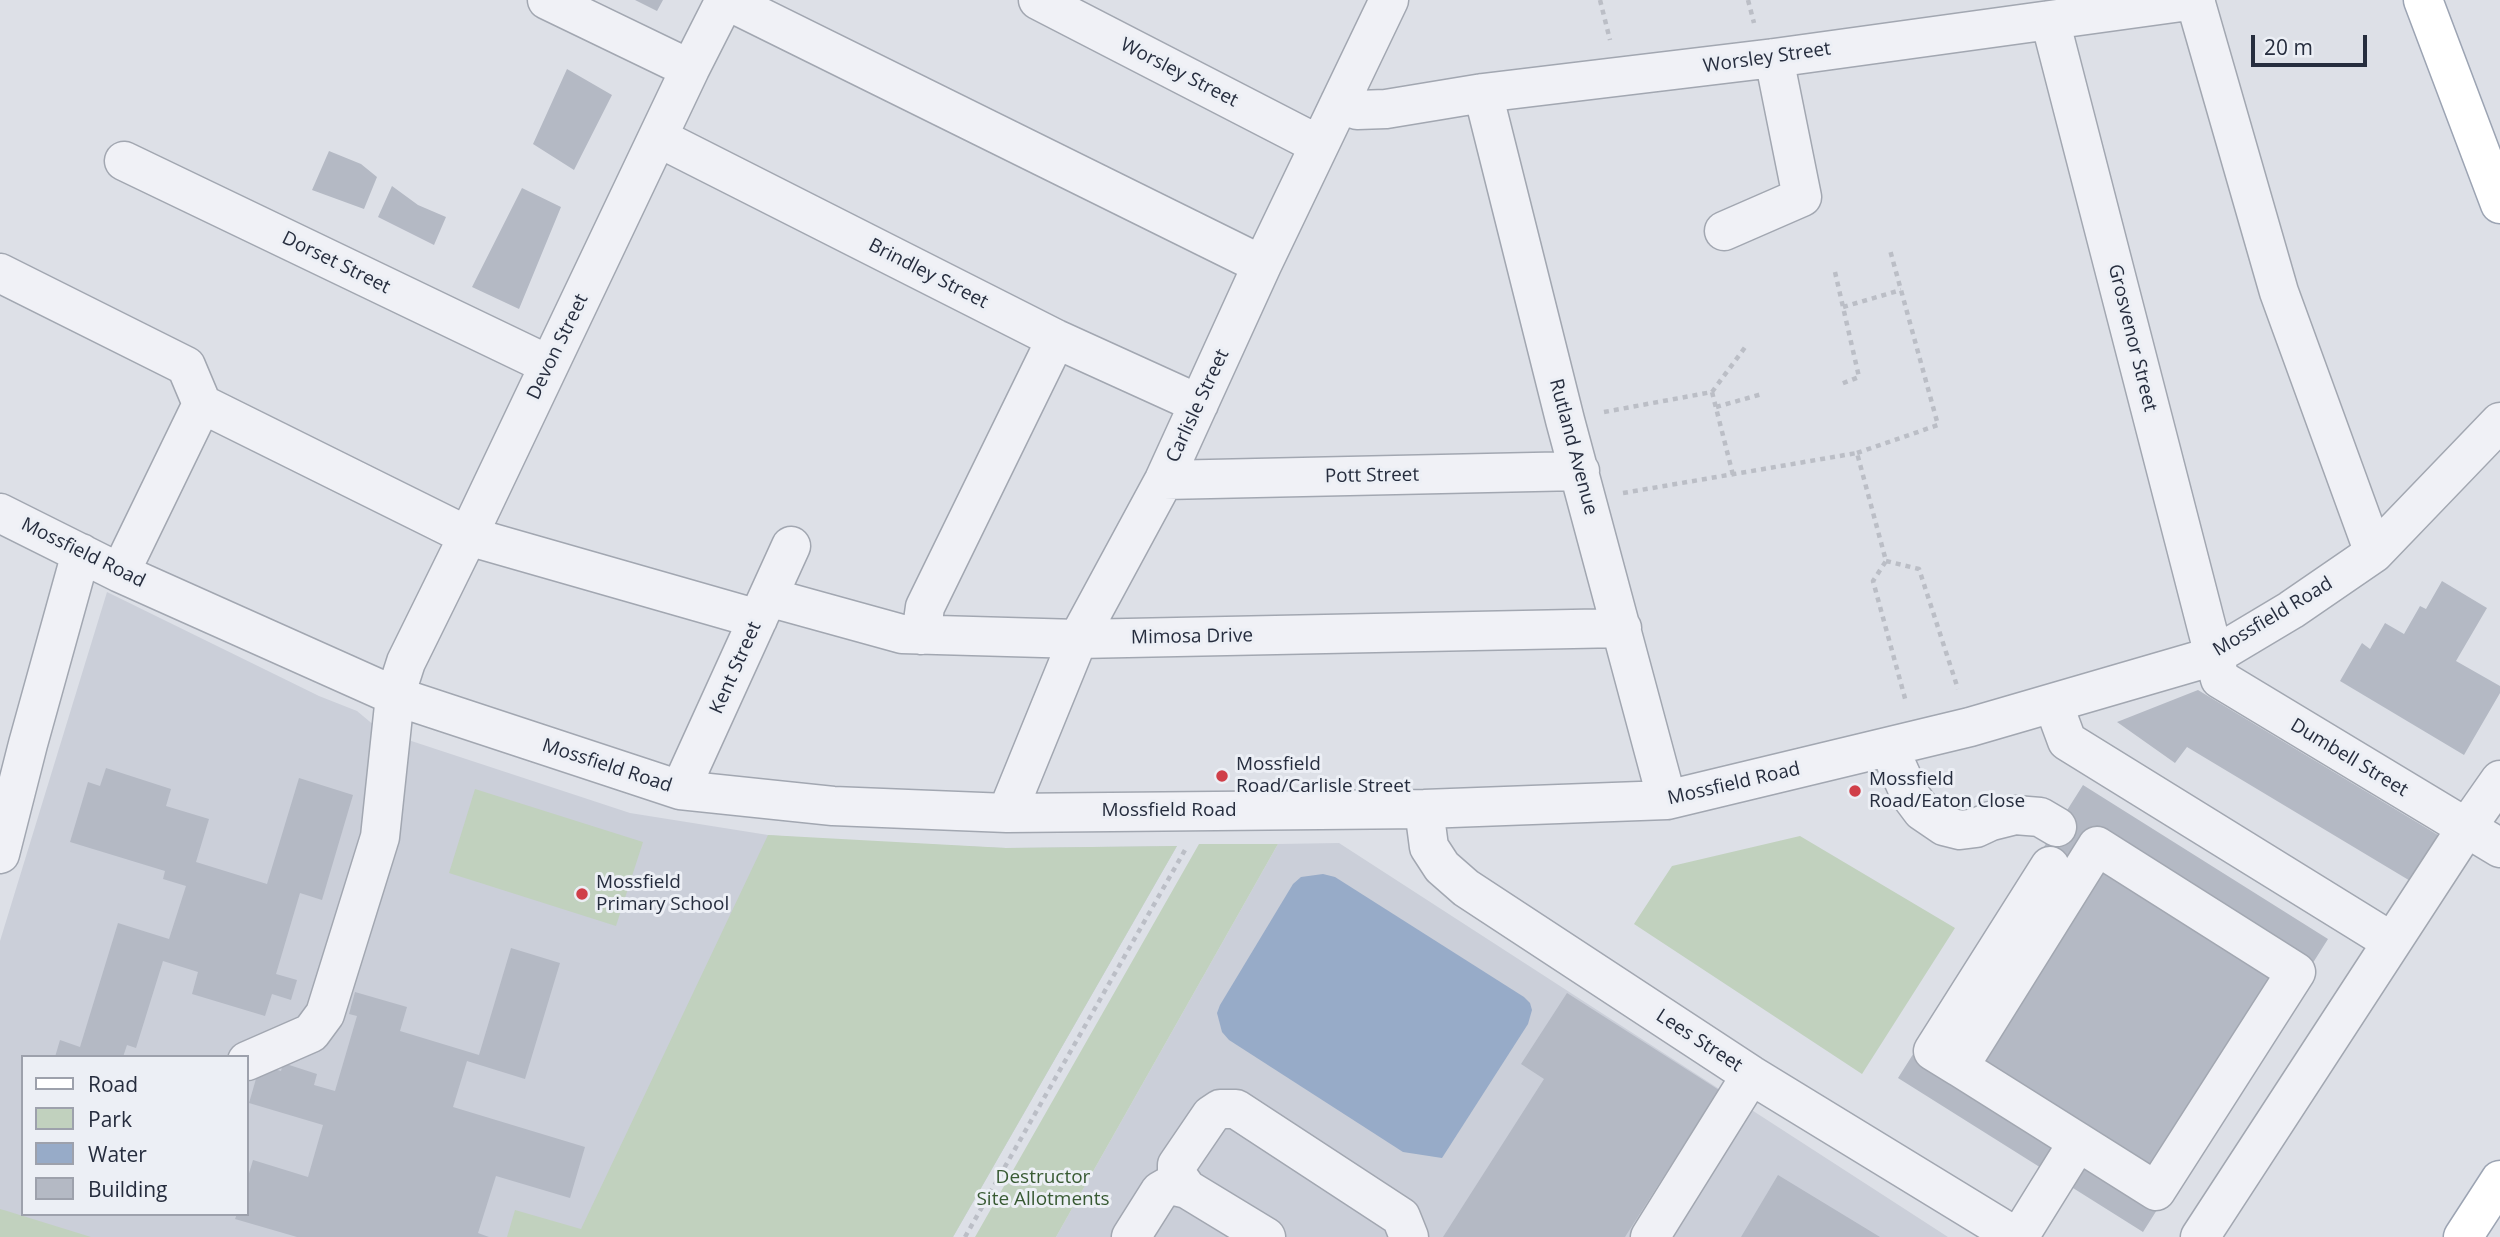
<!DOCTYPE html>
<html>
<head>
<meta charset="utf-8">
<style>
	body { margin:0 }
	#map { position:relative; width:2500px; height:1237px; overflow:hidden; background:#dde0e7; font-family:"Open Sans",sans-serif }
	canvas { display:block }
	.legend { position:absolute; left:21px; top:1055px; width:228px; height:161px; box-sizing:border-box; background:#eceff5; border:2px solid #9da1ac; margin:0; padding:9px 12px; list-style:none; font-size:21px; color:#262d3e }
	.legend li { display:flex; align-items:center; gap:14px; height:35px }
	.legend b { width:35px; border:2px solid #9da1ac }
	.scale { position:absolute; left:2251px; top:35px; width:116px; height:32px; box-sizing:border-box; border:4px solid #262d3e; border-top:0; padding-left:9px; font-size:21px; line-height:24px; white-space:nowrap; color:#262d3e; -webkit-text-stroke:5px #eceff5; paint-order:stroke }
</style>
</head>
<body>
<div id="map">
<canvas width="2500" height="1237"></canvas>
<ul class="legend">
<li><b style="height:9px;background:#fff"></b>Road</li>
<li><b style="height:19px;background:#c1d1be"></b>Park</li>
<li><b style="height:19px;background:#97abc8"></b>Water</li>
<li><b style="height:19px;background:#b4b9c4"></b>Building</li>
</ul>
<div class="scale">20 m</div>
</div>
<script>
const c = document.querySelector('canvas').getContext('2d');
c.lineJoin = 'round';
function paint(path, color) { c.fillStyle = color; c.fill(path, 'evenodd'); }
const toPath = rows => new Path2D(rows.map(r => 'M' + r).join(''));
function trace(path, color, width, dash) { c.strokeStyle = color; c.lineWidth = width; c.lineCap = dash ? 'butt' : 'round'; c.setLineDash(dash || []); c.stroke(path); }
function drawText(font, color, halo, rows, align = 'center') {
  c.font = font + ' "Open Sans",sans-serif'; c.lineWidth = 6; c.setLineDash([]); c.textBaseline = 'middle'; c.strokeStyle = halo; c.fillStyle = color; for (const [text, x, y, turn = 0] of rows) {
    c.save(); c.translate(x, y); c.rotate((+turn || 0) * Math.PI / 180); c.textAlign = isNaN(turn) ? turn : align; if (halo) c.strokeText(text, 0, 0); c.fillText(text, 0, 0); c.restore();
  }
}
paint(toPath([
	[107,592,319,696,357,711,381,731,630,813,768,835,835,840,1006,848,1177,846,953,1237,0,1237,0,941],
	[23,1057,247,1057,247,1214,23,1214],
	[1339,843,1948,1237,1056,1237,1278,844]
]), '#cbcfd9');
paint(toPath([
	[475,789,643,842,616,926,449,873],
	[768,835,1006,848,1177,846,953,1237,507,1237,515,1210,581,1229],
	[1800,836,1955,928,1862,1074,1634,924,1672,866],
	[1199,844,1278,844,1056,1237,975,1237],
	[0,1209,7,1211,91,1237,0,1237]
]), '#c1d1be');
paint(toPath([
	[1323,874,1335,877,1524,997,1530,1003,1532,1010,1528,1024,1442,1158,1403,1152,1229,1040,1222,1032,1217,1013,1220,1005,1293,884,1301,877]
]), '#97abc8');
paint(toPath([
	[635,0,663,0,657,11],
	[567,69,612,95,574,170,533,144],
	[329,151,361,164,377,177,364,209,312,190],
	[392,186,418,205,446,217,434,245,378,217],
	[522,188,561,207,519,309,472,287],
	[2442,581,2487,608,2456,661,2500,686,2500,693,2464,755,2340,681,2362,643,2370,649,2385,623,2404,634,2420,606,2426,609],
	[2198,690,2443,838,2412,882,2187,747,2175,763,2117,722],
	[106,768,171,789,166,806,209,819,196,862,267,884,299,778,353,795,322,900,300,893,276,974,297,980,291,1000,272,994,265,1016,192,994,198,972,163,961,136,1048,127,1045,123,1057,55,1057,60,1040,80,1047,118,923,169,939,186,886,163,879,165,871,70,842,88,782,100,786],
	[2083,785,2328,939,2143,1232,1898,1078],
	[511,948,560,963,525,1079,467,1061,453,1107,585,1147,570,1198,496,1176,478,1233,489,1237,297,1237,235,1219,237,1214,247,1214,247,1180,253,1160,308,1177,323,1125,249,1103,260,1065,281,1071,283,1063,317,1074,314,1085,335,1091,357,1016,349,1014,355,992,407,1007,400,1031,479,1055],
	[1567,993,1719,1090,1625,1237,1443,1237,1544,1079,1521,1064],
	[1778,1175,1880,1237,1741,1237]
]), '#b4b9c4');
const minor = toPath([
	[547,0,690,69],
	[726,0,1262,265],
	[1038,0,1319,145],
	[2195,0,2279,292,2374,553],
	[2050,20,2220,679,2500,848],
	[1483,93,1565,420,1667,800],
	[1340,102,1357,110,1386,109,1483,93,1774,58,2196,0],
	[659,138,1056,339,1199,404],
	[124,161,549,365],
	[1724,231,1802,197,1774,58],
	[0,273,186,366,202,404],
	[1164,480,1580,471],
	[0,513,120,573,395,696,680,790,833,806,1007,813,1424,809,1667,800,1970,727,2214,656,2291,610,2374,553,2500,422],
	[120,573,202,404,468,536,758,619],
	[768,597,902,634,1078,639,1622,628],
	[921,635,925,607,1056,339],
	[2053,703,2067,741,2392,942],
	[1889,748,1910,795,1922,811,1944,826,1960,830,1976,828,1991,821,2015,815,2040,817,2057,827],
	[680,790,791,546],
	[1424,809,1429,847,1442,867,1466,888,1751,1075,2016,1237],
	[1007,813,1078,639,1164,480,1262,265,1389,0],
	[2097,846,2296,972,2156,1191,1959,1067,2097,846],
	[0,854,28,744,81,553],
	[247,1061,311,1033,325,1014,380,837,395,696,406,662,468,536,690,69,725,0],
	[1959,1067,1933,1051,2050,866],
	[1187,1189,1177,1175,1177,1165,1211,1115,1220,1109,1236,1109,1401,1217,1409,1237],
	[1131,1237,1160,1191,1167,1187,1175,1186,1187,1189,1266,1237],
	[1650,1237,1751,1075],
	[2019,1237,2078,1142],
	[2200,1237,2467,827,2500,780]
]);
const major = toPath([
	[2423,0,2500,204],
	[2463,1237,2500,1180]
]);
trace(minor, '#a2a7b1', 41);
trace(major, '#9ca4b3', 41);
trace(toPath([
	[1600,0,1610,40],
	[1748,0,1754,23],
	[1835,272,1859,377,1841,384],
	[1843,307,1901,290],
	[1712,392,1746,346],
	[1716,407,1762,394],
	[1604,412,1712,392,1733,475],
	[1857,453,1938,425,1890,250],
	[1623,493,1857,453,1886,561,1873,581,1906,702],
	[1886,561,1919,569,1958,689],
	[965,1237,1185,850]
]), '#bbbec6', 4.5, [5, 5]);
trace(minor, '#f0f1f6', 38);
trace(major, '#fff', 38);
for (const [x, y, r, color] of [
	[1222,776,7,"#d03f49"],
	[1855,791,7,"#d03f49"],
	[582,894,7,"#d03f49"]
]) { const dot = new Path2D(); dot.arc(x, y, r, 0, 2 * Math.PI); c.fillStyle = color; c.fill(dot); trace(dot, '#eceff5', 2.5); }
drawText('19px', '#262d3e', '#eceff5', [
	["Worsley Street",1767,58,-8],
	["Worsley Street",1179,73,27],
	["Dorset Street",336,263,26],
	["Brindley Street",928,274,27],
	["Grosvenor Street",2132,338,76],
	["Devon Street",558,347,-64],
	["Carlisle Street",1198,406,-65],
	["Rutland Avenue",1573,447,75],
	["Pott Street",1372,476,-1],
	["Mossfield Road",83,553,26],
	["Mossfield Road",2273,617,-31],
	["Mimosa Drive",1192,637,-1],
	["Kent Street",736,668,-66],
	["Dumbell Street",2349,758,31],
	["Mossfield Road",607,766,18],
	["Mossfield Road",1734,784,-13],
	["Mossfield Road",1169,811],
	["Lees Street",1699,1041,33]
]);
drawText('19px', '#262d3e', '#eceff5', [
	["Mossfield",1236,765],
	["Road/Carlisle Street",1236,787],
	["Mossfield",1869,780],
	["Road/Eaton Close",1869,802],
	["Mossfield",596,883],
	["Primary School",596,905]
], 'left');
drawText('19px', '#385a33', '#eceff5', [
	["Destructor",1043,1178],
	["Site Allotments",1043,1200]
]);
</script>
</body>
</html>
